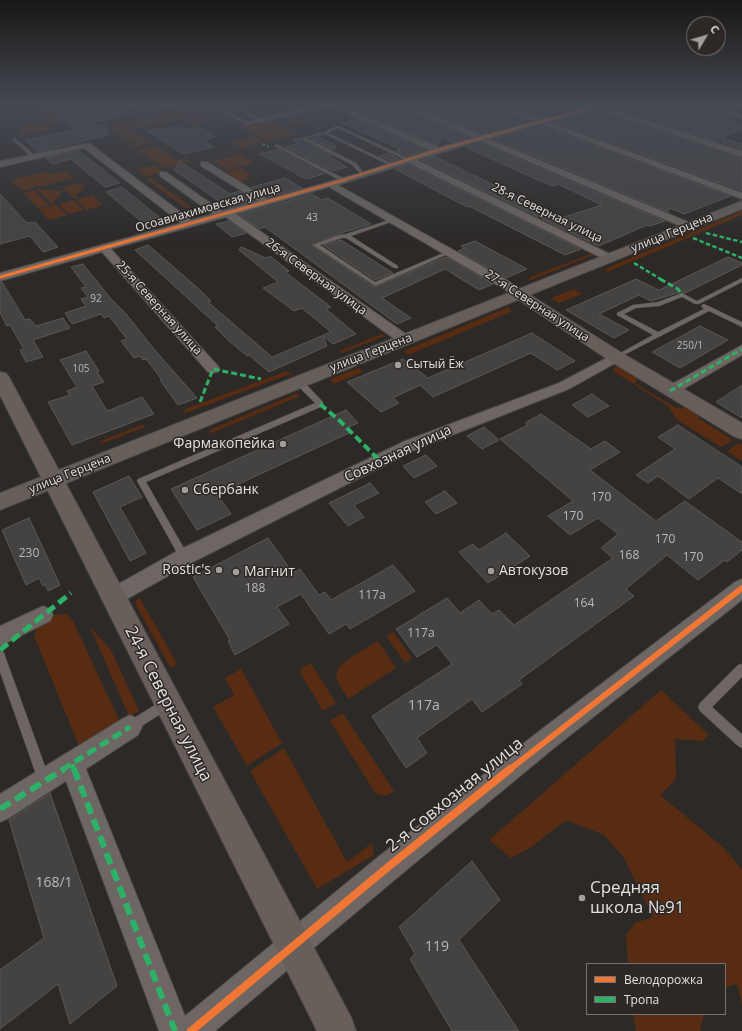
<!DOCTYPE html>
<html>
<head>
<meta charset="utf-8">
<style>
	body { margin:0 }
	#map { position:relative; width:742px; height:1031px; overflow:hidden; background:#2c2927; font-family:"Open Sans",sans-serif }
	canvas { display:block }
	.legend { position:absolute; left:586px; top:963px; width:140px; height:52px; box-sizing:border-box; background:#2d2826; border:1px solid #757270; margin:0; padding:5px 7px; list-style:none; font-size:12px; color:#e2e0de }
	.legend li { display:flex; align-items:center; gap:8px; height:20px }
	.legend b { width:20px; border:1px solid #757270 }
	.north { position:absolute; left:686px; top:16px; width:40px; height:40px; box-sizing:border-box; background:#2d2826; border:1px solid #757270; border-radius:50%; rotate:52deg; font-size:11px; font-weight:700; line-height:16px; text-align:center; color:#e2e0de }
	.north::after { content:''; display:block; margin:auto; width:14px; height:18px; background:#a2a09e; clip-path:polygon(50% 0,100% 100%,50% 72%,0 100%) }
</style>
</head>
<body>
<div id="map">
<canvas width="742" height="1031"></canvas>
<ul class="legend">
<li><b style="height:5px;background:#f07635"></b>Велодорожка</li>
<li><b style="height:5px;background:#2db169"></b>Тропа</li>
</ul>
<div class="north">С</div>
</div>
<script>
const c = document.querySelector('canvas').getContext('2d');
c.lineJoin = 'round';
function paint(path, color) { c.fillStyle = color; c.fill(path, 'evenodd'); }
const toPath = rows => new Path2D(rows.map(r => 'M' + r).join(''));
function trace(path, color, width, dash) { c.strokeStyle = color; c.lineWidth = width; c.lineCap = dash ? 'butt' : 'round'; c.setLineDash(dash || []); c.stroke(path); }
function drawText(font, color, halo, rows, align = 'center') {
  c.font = font + ' "Open Sans",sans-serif'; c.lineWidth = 3; c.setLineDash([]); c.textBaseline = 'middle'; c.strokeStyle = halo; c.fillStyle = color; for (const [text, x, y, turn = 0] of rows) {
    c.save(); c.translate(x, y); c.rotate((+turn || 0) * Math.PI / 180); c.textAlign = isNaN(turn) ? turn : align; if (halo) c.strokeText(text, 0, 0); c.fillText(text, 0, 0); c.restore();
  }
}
paint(toPath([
	[67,104,93,114,49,123,41,116,35,115,44,110],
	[202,106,236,120,238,123,234,124,202,107,200,108,209,114,175,121,165,116,174,121,163,124,153,118,162,124,138,129,129,123,109,128,137,148,135,148,105,128,107,126],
	[211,115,218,119,192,125,186,121],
	[294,116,297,116,310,122,295,125,283,119],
	[268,121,296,134,267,142,239,126],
	[46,123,52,129,19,136,17,135,26,124],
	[128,124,136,130,127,128,151,143,137,146,112,128],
	[254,136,264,141,244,148,165,168,138,151,140,149,166,167,142,150,156,146,177,160,186,158,190,161,241,148,230,142],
	[239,154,254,163,227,170,212,161],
	[154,165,164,172,147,176,136,170],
	[241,168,252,175,246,176,250,179,241,182,225,172],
	[48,171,51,174,66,171,74,178,22,191,11,180],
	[151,178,190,206,189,208,184,207,146,179],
	[81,183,86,188,80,189,82,192,75,194,79,197,75,199,62,187],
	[36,189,63,191,52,204],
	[34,190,49,205,38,208,23,193],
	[92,195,103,205,87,210,76,200],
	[73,200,84,210,69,214,59,204],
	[56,204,67,215,49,220,39,209],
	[742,211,742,215,605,273,608,268,616,264],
	[593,253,593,255,529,281,530,277],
	[574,289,582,294,559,303,551,298],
	[509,307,511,312,408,355,403,351],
	[382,334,385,336,342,353,339,351],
	[615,366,619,367,638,378,635,383,676,408,694,408,704,414,698,418,733,440,721,447,677,420,668,406,613,371],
	[358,368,363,372,334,384,330,379],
	[284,372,293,373,183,414,185,409],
	[298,393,300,396,209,434,209,431,214,428],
	[144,424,145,427,101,444,100,441],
	[739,443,742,445,742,461,727,451],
	[139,597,178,665,170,667,135,603],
	[67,614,74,623,120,722,79,746,34,636,39,623,53,615],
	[90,627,111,650,139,711,129,716],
	[393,632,412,658,405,663,386,636],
	[378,641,396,668,348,699,338,682,336,674,339,667,351,657],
	[311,663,336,703,323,711,300,672,302,668],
	[241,669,282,743,247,766,213,707,234,695,225,678],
	[661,690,709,735,702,741,675,739,676,779,660,795,723,847,742,870,742,1004,737,984,725,987,725,964,628,964,626,935,635,923,653,917,624,858,604,835,566,820,530,848,511,858,489,840],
	[343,713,394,791,386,796,376,794,330,721],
	[284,748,347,862,372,843,374,855,317,889,250,771],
	[633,1014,704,1014,700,1031,636,1031]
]), '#572c12');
const building = toPath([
	[42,104,116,104,132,114,90,123,95,126,106,124,108,135,38,152,25,140,75,130,42,104],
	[341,104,395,104,468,138,453,142,442,137,438,145,341,104],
	[411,104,445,104,459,110,479,104,492,109,496,108,529,121,482,133,411,104],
	[510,104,588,104,588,105,542,117,507,105,510,104],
	[610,104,694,104,733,118,728,119,742,124,742,130,722,137,742,144,742,149,608,107,610,104],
	[712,104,742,104,742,108,733,111,712,104],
	[596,111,742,158,742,191,554,122,596,111],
	[357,119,426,150,407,156,396,151,401,150,342,123,357,119],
	[178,126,186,130,200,127,216,137,203,140,214,147,184,154,147,131,178,126],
	[541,126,730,196,684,214,670,208,668,212,494,139,541,126],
	[319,137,336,146,334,150,311,139,319,137],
	[300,138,331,155,330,157,347,167,333,171,285,147,300,143,293,140,300,138],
	[480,143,665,221,650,226,647,225,599,246,594,244,421,160,434,156,561,218,602,205,558,184,552,186,465,147,480,143],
	[278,149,324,174,306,179,260,154,278,149],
	[79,151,106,172,120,183,105,187,71,159,52,164,45,158,79,151],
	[388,153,399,159,391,161,379,156,388,153],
	[180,161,230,194,239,191,254,200,229,208,174,170,180,161],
	[409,165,581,249,565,255,469,206,467,207,395,169,409,165],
	[285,178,302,188,268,197,252,187,285,178],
	[122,187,139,201,159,217,142,222,106,192,122,187],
	[0,194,27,223,35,222,58,247,43,252,30,236,0,244,0,194],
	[312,194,322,200,328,198,371,224,338,234,312,245,374,287,446,257,493,284,479,290,445,269,382,298,411,318,397,324,265,227,260,229,239,215,312,194],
	[229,221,246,233,232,237,216,224,229,221],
	[341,240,393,273,375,280,323,245,341,240],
	[475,241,527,269,506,278,458,251,465,248,461,246,475,241],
	[148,245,199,289,211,301,208,302,272,357,331,332,302,308,294,311,263,288,278,282,239,250,241,247,266,258,270,256,289,271,285,272,331,307,326,309,356,334,333,344,323,336,327,346,269,372,249,355,247,356,228,340,215,327,218,326,135,250,148,245],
	[728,257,742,263,742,265,685,293,681,292,651,301,639,295,599,314,629,330,614,338,566,310,636,279,659,290,728,257],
	[83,264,112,300,127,315,153,348,197,398,178,405,160,380,162,380,146,359,143,360,140,356,134,358,121,341,127,339,109,316,104,318,101,314,72,324,65,313,86,306,81,299,88,297,81,288,86,287,71,267,83,264],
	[0,282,2,282,25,320,30,319,36,326,63,318,70,328,33,340,43,357,26,362,20,350,24,349,10,325,7,326,0,313,0,282],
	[700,326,728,340,680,368,652,352,700,326],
	[532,333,575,361,557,370,531,353,433,397,420,385,393,398,399,403,381,412,347,382,403,359,428,378,532,333],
	[86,351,99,371,97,372,104,382,92,386,107,411,142,397,154,414,72,445,48,402,70,395,67,391,77,387,60,360,86,351],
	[742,385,742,418,716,402,742,385],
	[592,394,609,406,588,417,572,405,592,394],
	[346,410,358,423,345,429,349,433,217,494,231,514,197,530,171,489,346,410],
	[541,414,591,449,605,441,620,452,590,470,656,521,685,501,742,542,742,550,727,562,725,560,698,580,667,555,626,589,634,596,519,680,522,684,482,712,472,699,417,738,427,753,406,768,372,716,452,664,437,645,417,657,396,629,447,598,460,613,479,600,492,614,499,610,514,625,613,558,601,548,618,534,598,518,570,535,548,516,573,501,500,439,528,425,525,423,541,414],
	[678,425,742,467,742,494,718,478,689,499,658,476,648,483,636,475,675,449,658,437,678,425],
	[484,427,499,440,482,449,467,436,484,427],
	[426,455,437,466,414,478,403,466,426,455],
	[129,476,142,497,120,507,146,553,130,561,93,492,129,476],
	[370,483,379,493,354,505,364,517,348,526,329,503,370,483],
	[445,491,457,503,436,514,425,502,445,491],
	[29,518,60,585,48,591,45,584,43,586,39,578,26,585,2,530,29,518],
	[506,533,530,556,488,583,459,552,473,544,479,550,506,533],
	[268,538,293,573,300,569,319,595,325,592,331,600,393,565,415,591,350,629,346,624,329,634,301,594,277,607,289,624,235,655,228,641,230,640,193,577,268,538],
	[50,793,117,986,70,1024,58,984,0,1029,0,970,44,938,9,820,50,793],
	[472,861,500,900,459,940,519,1031,452,1031,410,959,415,954,399,927,472,861]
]);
paint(building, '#444342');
trace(building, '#595857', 1);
const lane = toPath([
	[128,104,133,104,144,111,174,104,181,104,143,113,128,104],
	[208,104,213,104,249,123,246,124,208,104],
	[227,104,232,104,263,120,260,121,227,104],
	[337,126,339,126,410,159,406,160,338,128,328,133,395,165,391,166,325,134,307,138,356,163,365,175,363,176,352,165,301,138,324,132,337,126],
	[13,138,15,138,36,156,36,158,32,158,13,140,13,138],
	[276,144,345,179,345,180,341,181,275,146,276,144],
	[392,219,397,220,351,236,398,266,398,268,394,268,346,238,342,238,320,245,375,282,448,251,453,252,375,286,313,245,339,235,346,234,392,219],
	[742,278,742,282,699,304,695,304,682,297,659,306,636,308,624,314,658,332,704,309,701,306,704,304,742,322,742,327,709,311,618,358,614,358,613,357,653,335,617,315,617,313,633,305,658,302,682,293,697,301,742,278],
	[295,379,301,379,323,402,323,406,146,482,189,557,187,560,184,561,181,560,137,481,138,479,315,403,295,383,295,379],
	[0,651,4,652,5,656,50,780,48,784,44,786,40,784,38,780,0,672,0,651],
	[742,664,742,677,712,707,742,734,742,748,738,746,700,711,698,707,700,703,738,665,742,664],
	[166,698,170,700,172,704,170,708,134,731,130,733,126,731,124,727,126,723,166,698]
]);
const street = toPath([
	[320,104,337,104,439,147,473,138,396,104,407,104,482,135,534,121,490,104,501,104,542,119,589,106,589,104,609,104,604,107,742,151,742,157,596,109,549,122,742,193,742,199,541,124,489,139,693,224,694,226,693,228,685,228,480,141,417,160,614,256,616,258,614,260,606,260,409,163,338,185,505,279,523,291,525,294,519,298,329,187,236,214,410,337,412,340,410,343,405,344,400,343,226,217,111,249,218,366,220,369,218,372,213,373,208,372,102,252,0,281,0,273,181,223,84,148,0,167,0,161,89,143,191,220,213,214,160,176,160,172,166,172,222,211,258,201,201,166,201,162,207,162,268,199,360,173,430,150,330,106,247,125,243,123,320,104],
	[695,104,707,104,742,115,742,119,695,104],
	[742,345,742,355,675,394,670,396,665,394,663,391,665,388,742,345],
	[616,353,621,354,623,357,621,360,569,389,417,449,191,563,120,603,113,606,106,603,103,597,106,591,177,551,405,441,559,383,616,353],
	[742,579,742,600,554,748,398,877,215,1031,159,1031,66,781,9,818,0,822,0,794,122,719,130,715,138,719,142,727,138,735,86,769,185,1016,378,857,538,732,735,582,742,579],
	[43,606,50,609,53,615,50,621,0,646,0,626,43,606]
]);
const secondary = toPath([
	[519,290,524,291,622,353,742,423,742,439,735,437,610,361,514,297,512,294,514,291,519,290],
	[0,372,6,373,9,377,351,1017,356,1031,317,1031,0,395,0,372]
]);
const primary = toPath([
	[742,201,742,209,0,510,0,493,742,201]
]);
trace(lane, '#484645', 1);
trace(street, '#484645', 2);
trace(secondary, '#484645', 2);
trace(primary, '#484645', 2);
paint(lane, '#6e6662');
paint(street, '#6e6662');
paint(secondary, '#685f5a');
paint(primary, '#665e59');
trace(toPath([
	[262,144,269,147]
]), '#2db169', 2, [3.5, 2]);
trace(toPath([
	[706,233,742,242],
	[693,238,742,258],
	[634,263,662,280]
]), '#2db169', 2.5, [4.5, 2.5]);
trace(toPath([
	[660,279,678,289,682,295],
	[670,391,742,349],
	[200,402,213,369,261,379]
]), '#2db169', 3, [6, 3]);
trace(toPath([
	[320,404,340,421,380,461]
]), '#2db169', 4, [8, 4]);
trace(toPath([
	[0,650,71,593],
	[72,764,74,770],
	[62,770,130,727]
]), '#2db169', 5, [10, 5]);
trace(toPath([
	[74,769,175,1031],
	[0,809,64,769]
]), '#2db169', 6, [12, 6]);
trace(toPath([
	[340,181,438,150,605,104]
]), '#f07635', 2.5);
trace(toPath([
	[0,277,344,180]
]), '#f07635', 3);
trace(toPath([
	[509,770,742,588]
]), '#f07635', 6);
trace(toPath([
	[191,1031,388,867,510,769]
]), '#f07635', 8);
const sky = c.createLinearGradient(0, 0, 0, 248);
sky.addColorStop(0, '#181715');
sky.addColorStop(0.42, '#454952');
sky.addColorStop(1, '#45495200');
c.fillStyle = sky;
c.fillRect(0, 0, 742, 248);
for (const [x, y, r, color] of [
	[398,365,4,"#a2a09e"],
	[283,444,4,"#a2a09e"],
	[185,490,4,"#a2a09e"],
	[219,570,4,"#a2a09e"],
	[491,571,4,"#a2a09e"],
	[236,572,4,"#a2a09e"],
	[582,898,4,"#a2a09e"]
]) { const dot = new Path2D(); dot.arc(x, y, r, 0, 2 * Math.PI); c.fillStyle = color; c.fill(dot); trace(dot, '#2d2826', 1.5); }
drawText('10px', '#bab9b7', null, [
	["43",312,218],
	["92",96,299],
	["250/1",690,346],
	["105",81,369]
]);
drawText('12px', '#e2e0de', '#2d2826', [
	["Осоавиахимовская улица",208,208,-16],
	["28-я Северная улица",547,213,26],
	["улица Герцена",672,233,-22],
	["26-я Северная улица",316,277,36],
	["27-я Северная улица",537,306,33],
	["25-я Северная улица",159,308,48],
	["улица Герцена",371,353,-21],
	["улица Герцена",70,474,-22]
]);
drawText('12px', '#e2e0de', '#2d2826', [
	["Сытый Ёж",406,365]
], 'left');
drawText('12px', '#bab9b7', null, [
	["170",601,498],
	["170",573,517],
	["170",665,540],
	["230",29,554],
	["168",629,556],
	["170",693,558],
	["188",255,589],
	["117а",372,596],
	["164",584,604],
	["117а",421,634]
]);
drawText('14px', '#e2e0de', '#2d2826', [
	["Фармакопейка",275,444,"right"],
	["Сбербанк",193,490],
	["Rostic's",211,570,"right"],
	["Автокузов",499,571],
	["Магнит",244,572]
], 'left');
drawText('14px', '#e2e0de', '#2d2826', [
	["Совхозная улица",398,454,-25]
]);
drawText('14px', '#bab9b7', null, [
	["117а",424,706],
	["168/1",54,883],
	["119",437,947]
]);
drawText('17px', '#e2e0de', '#2d2826', [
	["24-я Северная улица",168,704,63],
	["2-я Совхозная улица",455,795,-39]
]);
drawText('17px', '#e2e0de', '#2d2826', [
	["Средняя",590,888],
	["школа №91",590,908]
], 'left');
</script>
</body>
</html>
